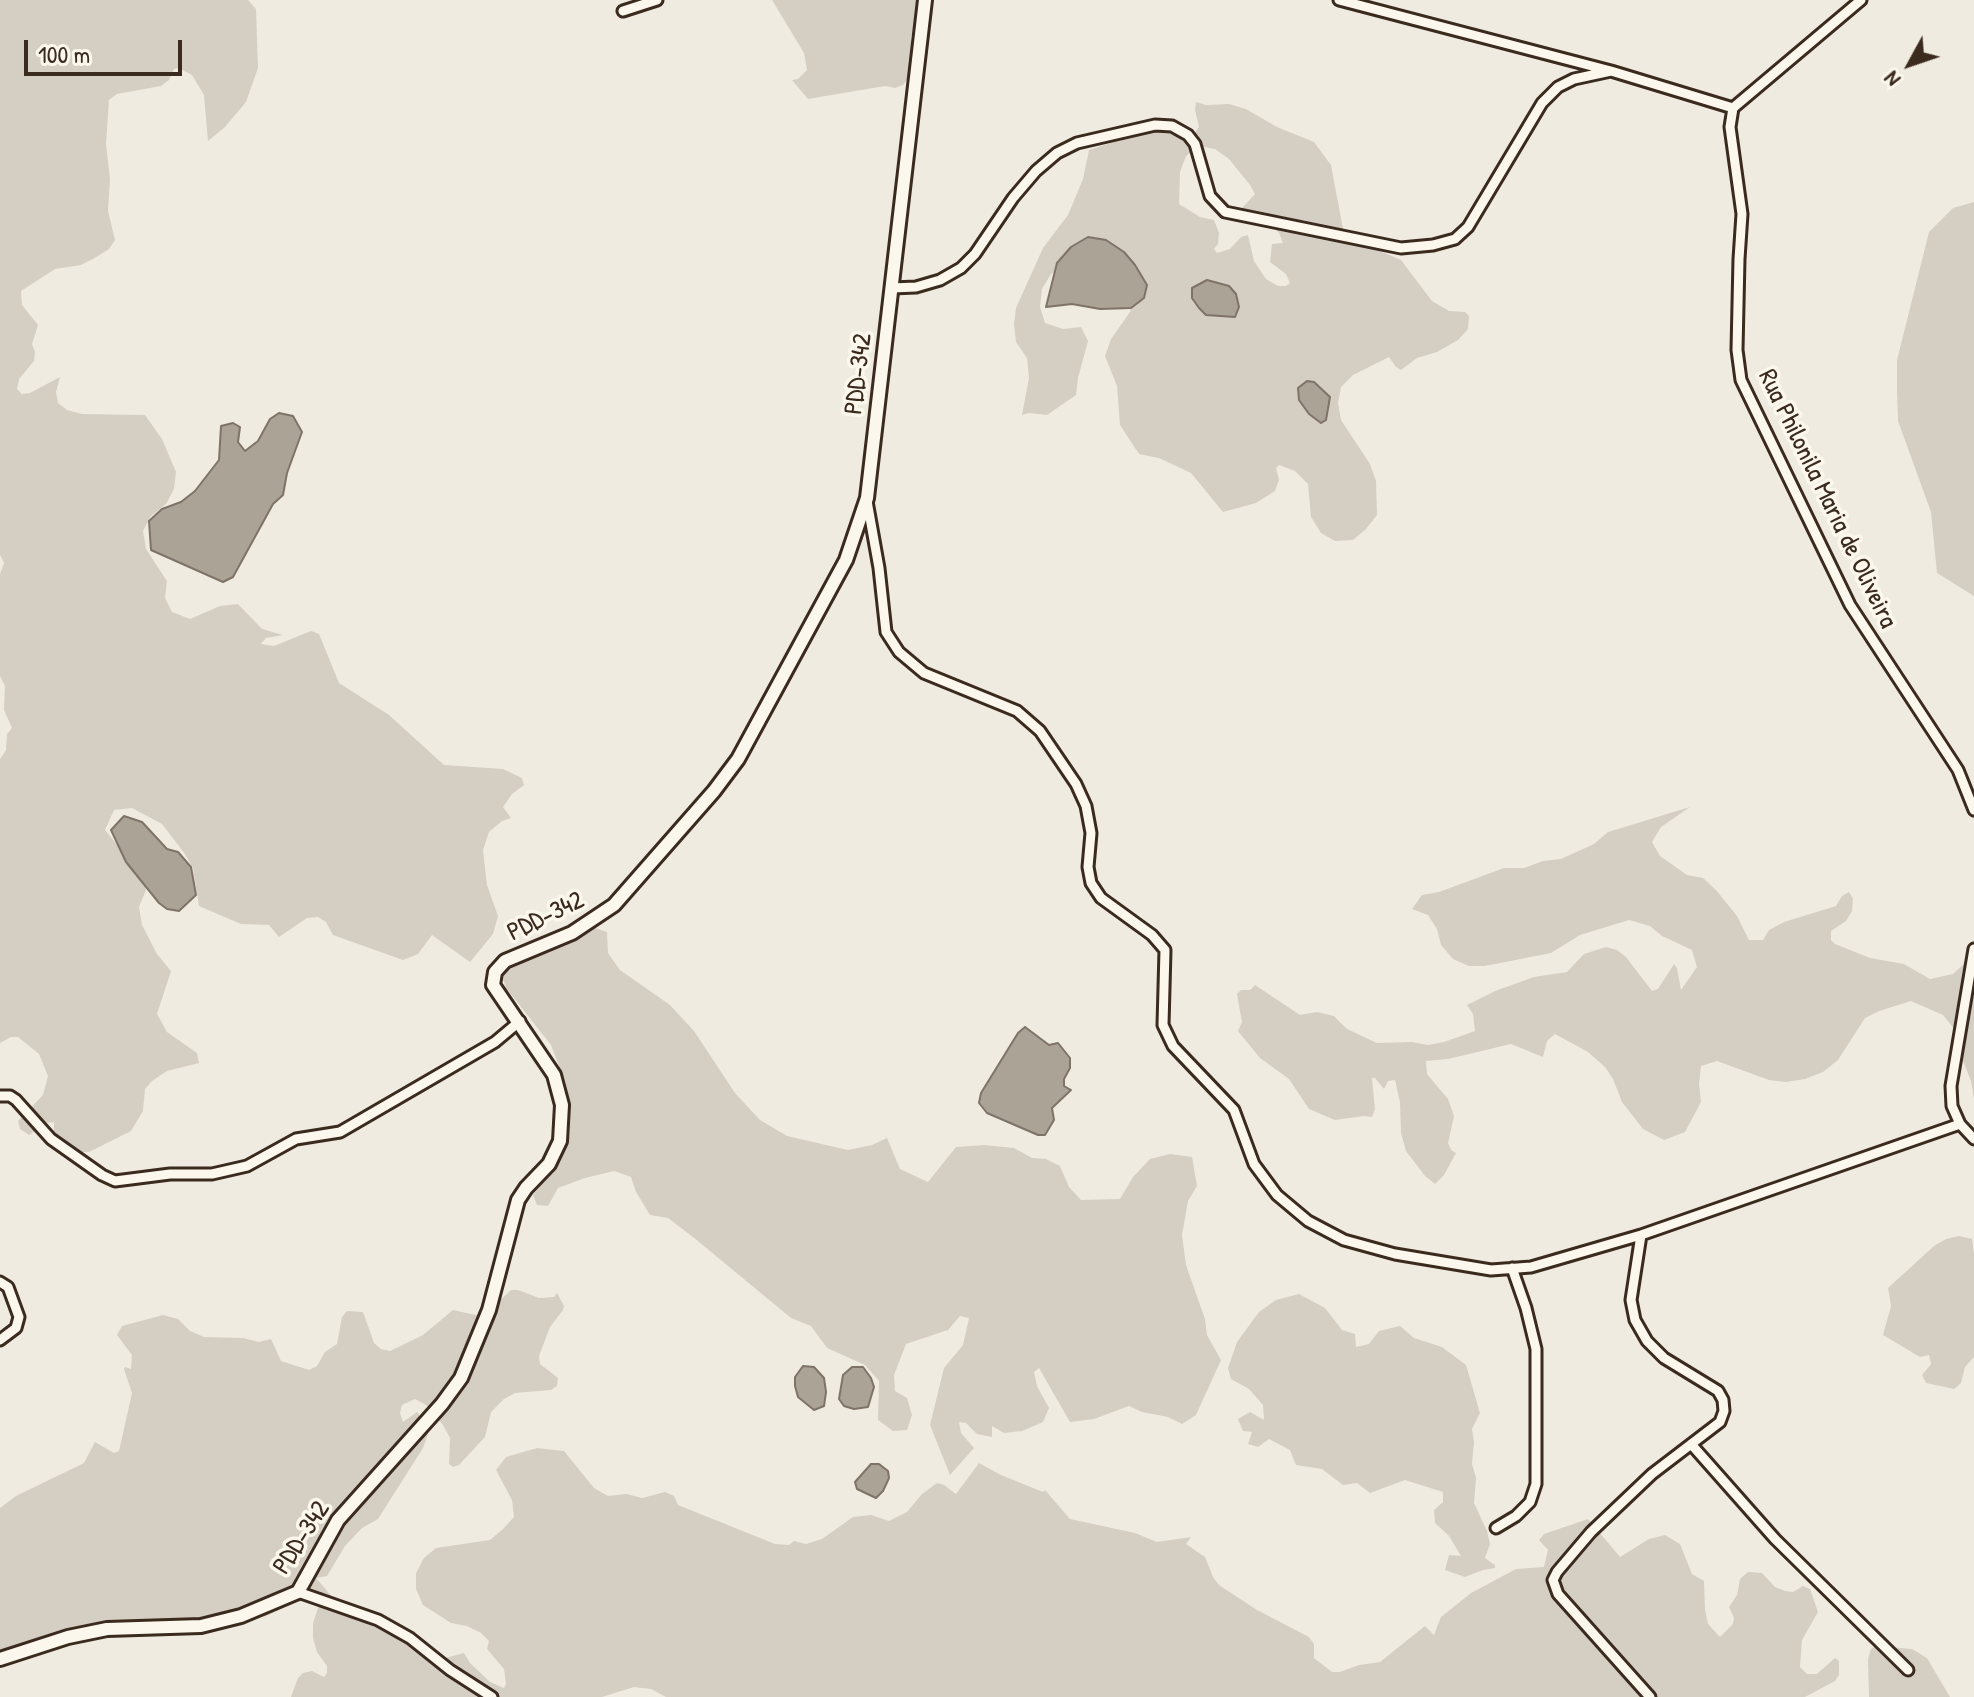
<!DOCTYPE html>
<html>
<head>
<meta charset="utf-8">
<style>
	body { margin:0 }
	#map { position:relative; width:1974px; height:1697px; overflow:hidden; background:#f0ebe0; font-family:"Patrick Hand",sans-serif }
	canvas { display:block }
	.north { position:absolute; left:1870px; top:24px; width:80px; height:80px; -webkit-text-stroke:6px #fbf7ec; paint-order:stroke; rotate:230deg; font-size:22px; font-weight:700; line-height:32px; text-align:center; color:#3b2a1e }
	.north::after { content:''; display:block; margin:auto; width:28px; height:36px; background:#3b2a1e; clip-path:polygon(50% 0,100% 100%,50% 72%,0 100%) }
	.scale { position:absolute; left:24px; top:40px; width:158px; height:36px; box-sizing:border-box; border:4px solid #3b2a1e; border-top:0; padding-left:10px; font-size:24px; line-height:28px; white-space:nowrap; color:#3b2a1e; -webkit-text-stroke:6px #fbf7ec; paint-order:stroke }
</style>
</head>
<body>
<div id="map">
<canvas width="1974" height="1697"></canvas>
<div class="north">N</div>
<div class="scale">100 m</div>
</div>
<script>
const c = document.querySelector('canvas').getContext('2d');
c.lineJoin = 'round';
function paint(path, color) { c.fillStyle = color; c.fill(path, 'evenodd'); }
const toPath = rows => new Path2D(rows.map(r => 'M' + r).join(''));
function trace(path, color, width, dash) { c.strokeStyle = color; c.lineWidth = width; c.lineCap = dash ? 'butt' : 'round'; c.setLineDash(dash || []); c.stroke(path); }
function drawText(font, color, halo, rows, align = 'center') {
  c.font = font + ' "Patrick Hand",sans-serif'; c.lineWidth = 7; c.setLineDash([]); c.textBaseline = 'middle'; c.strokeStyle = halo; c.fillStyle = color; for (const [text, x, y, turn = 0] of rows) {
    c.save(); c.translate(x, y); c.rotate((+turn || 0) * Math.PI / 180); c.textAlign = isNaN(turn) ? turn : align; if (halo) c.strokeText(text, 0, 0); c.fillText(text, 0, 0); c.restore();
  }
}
paint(toPath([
	[0,0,248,0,256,9,258,68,246,102,225,127,208,141,204,95,192,75,179,68,174,69,169,80,161,86,117,94,109,100,106,144,110,179,108,211,115,240,109,249,93,259,81,265,55,269,21,291,22,305,38,325,32,344,35,352,34,361,19,379,17,389,22,394,30,393,60,377,56,392,58,403,67,410,82,414,145,415,162,439,176,472,174,489,166,504,151,516,143,531,146,549,167,581,165,598,172,612,190,619,220,606,238,604,262,629,283,635,266,638,261,644,274,646,311,631,319,634,339,683,389,715,444,765,503,769,522,778,524,785,512,794,503,807,511,818,502,821,489,832,483,850,487,885,498,916,493,934,470,962,432,935,418,954,403,960,333,935,326,922,318,917,307,918,279,937,269,925,241,924,199,906,193,868,185,854,162,824,132,808,114,810,105,830,141,874,146,890,139,907,142,925,157,954,171,971,157,1014,167,1032,197,1053,199,1063,167,1071,152,1081,145,1089,143,1111,131,1131,89,1152,81,1152,68,1145,57,1143,54,1135,54,1122,46,1123,29,1135,20,1129,18,1121,43,1095,48,1076,39,1054,18,1037,11,1037,0,1043,0,759,6,750,7,734,12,728,4,710,5,686,0,676,0,574,4,563,0,555],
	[772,0,920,0,911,38,914,71,903,85,895,88,885,86,808,99,792,80,798,79,807,70,804,53],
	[1196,102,1206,105,1229,104,1246,109,1277,127,1314,142,1331,165,1343,229,1373,248,1401,260,1432,301,1449,311,1465,312,1469,316,1468,329,1458,340,1437,352,1417,358,1401,370,1396,367,1389,357,1353,375,1341,387,1338,403,1341,420,1370,464,1376,481,1377,515,1366,529,1353,540,1335,541,1321,533,1311,517,1308,484,1295,471,1279,465,1276,468,1279,480,1275,491,1256,503,1223,512,1191,473,1159,458,1139,454,1120,425,1117,386,1105,356,1111,339,1130,312,1136,294,1081,257,1051,274,1042,289,1040,307,1045,323,1063,329,1081,327,1088,341,1078,378,1076,395,1047,415,1029,413,1022,415,1029,378,1027,358,1016,342,1014,324,1016,308,1043,248,1068,215,1083,179,1089,150,1161,127,1194,134,1199,127,1195,110],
	[1199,146,1215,149,1229,159,1250,185,1255,194,1242,208,1271,225,1279,233,1283,243,1272,244,1270,262,1286,274,1290,283,1286,286,1278,286,1266,279,1254,261,1248,235,1241,237,1230,249,1217,253,1214,249,1218,244,1219,233,1214,220,1200,217,1179,204,1180,172,1186,156],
	[1974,202,1974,596,1937,573,1931,512,1898,421,1897,391,1897,360,1929,232,1953,208],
	[1690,807,1661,827,1652,842,1660,856,1687,875,1703,878,1716,890,1737,916,1749,940,1763,940,1769,930,1784,922,1836,906,1842,896,1849,892,1853,899,1852,911,1846,921,1831,931,1831,940,1835,944,1870,958,1904,964,1930,979,1953,974,1966,962,1974,990,1974,1099,1971,1081,1958,1048,1955,1030,1943,1015,1911,1001,1879,1011,1865,1018,1838,1060,1823,1072,1805,1079,1786,1082,1769,1080,1717,1061,1701,1066,1699,1084,1701,1102,1685,1132,1664,1140,1643,1129,1622,1102,1613,1079,1605,1067,1588,1052,1555,1034,1547,1041,1543,1057,1511,1044,1448,1059,1426,1061,1427,1074,1448,1099,1454,1116,1448,1143,1451,1150,1456,1153,1444,1175,1435,1184,1425,1176,1406,1151,1401,1133,1400,1102,1395,1080,1388,1081,1384,1089,1375,1078,1372,1078,1375,1109,1372,1117,1364,1116,1335,1120,1309,1109,1289,1079,1260,1058,1238,1031,1242,1022,1237,994,1241,990,1250,990,1255,985,1300,1015,1317,1012,1334,1016,1347,1029,1377,1043,1412,1042,1428,1045,1444,1042,1475,1031,1473,1014,1467,1005,1495,991,1534,977,1567,972,1584,954,1606,947,1617,950,1626,957,1652,991,1658,989,1674,964,1677,968,1681,990,1697,967,1692,950,1662,936,1650,926,1629,920,1580,935,1551,953,1485,966,1469,966,1453,959,1441,945,1437,929,1428,915,1412,909,1422,895,1439,892,1504,868,1524,868,1543,861,1561,859,1594,844,1608,832],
	[595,928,607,932,608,953,620,970,670,1005,694,1031,735,1093,760,1120,787,1136,848,1150,872,1145,887,1138,900,1169,928,1182,956,1147,984,1145,1014,1148,1032,1158,1046,1159,1060,1166,1069,1187,1081,1200,1120,1199,1133,1177,1150,1159,1170,1154,1192,1157,1197,1186,1188,1201,1182,1235,1186,1265,1205,1319,1207,1335,1221,1360,1196,1415,1182,1424,1168,1417,1142,1412,1129,1406,1094,1419,1070,1422,1039,1368,1034,1372,1037,1386,1049,1408,1043,1422,1022,1431,1004,1433,992,1426,992,1437,977,1434,966,1423,959,1422,961,1433,974,1448,950,1475,930,1425,944,1368,963,1345,969,1318,960,1316,948,1330,906,1344,894,1375,895,1391,907,1398,912,1415,907,1430,893,1431,878,1420,879,1381,865,1365,827,1348,811,1326,791,1318,693,1237,668,1218,650,1215,636,1192,631,1177,614,1171,585,1178,558,1188,548,1206,537,1205,533,1195,557,1165,568,1131,566,1084,551,1045,506,988,502,976,511,964],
	[1959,1236,1972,1239,1974,1254,1974,1357,1965,1367,1961,1383,1954,1389,1926,1383,1922,1375,1931,1364,1929,1355,1920,1357,1883,1335,1891,1306,1888,1288,1934,1246,1946,1239],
	[511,1290,518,1290,539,1298,554,1297,557,1293,564,1306,563,1310,550,1327,539,1356,540,1364,558,1378,557,1386,551,1390,515,1393,504,1399,491,1412,485,1437,459,1465,453,1467,449,1464,450,1438,443,1425,426,1405,415,1399,402,1405,400,1413,403,1422,417,1412,428,1423,428,1434,423,1448,378,1519,362,1528,345,1546,327,1576,316,1578,339,1605,353,1616,432,1656,445,1658,464,1653,470,1663,490,1682,504,1688,506,1684,504,1669,487,1649,489,1641,481,1633,467,1626,451,1623,423,1605,416,1589,416,1573,424,1558,436,1548,490,1540,503,1529,514,1517,512,1500,496,1470,506,1457,537,1448,564,1451,594,1488,608,1496,626,1494,642,1498,665,1492,674,1496,678,1505,775,1544,789,1545,794,1541,806,1544,822,1539,853,1517,871,1515,889,1521,907,1512,922,1494,937,1483,944,1485,956,1494,979,1463,1001,1475,1043,1492,1045,1490,1070,1519,1135,1533,1157,1542,1191,1537,1186,1544,1205,1557,1213,1577,1219,1585,1257,1610,1309,1637,1314,1644,1314,1658,1332,1672,1340,1672,1359,1665,1380,1662,1425,1626,1434,1635,1441,1617,1471,1593,1516,1569,1544,1567,1548,1550,1539,1540,1544,1534,1588,1519,1620,1557,1649,1539,1665,1535,1680,1544,1692,1574,1704,1581,1705,1610,1708,1624,1720,1637,1733,1624,1734,1618,1729,1607,1737,1595,1740,1579,1748,1572,1762,1573,1775,1587,1785,1591,1793,1592,1803,1586,1810,1589,1818,1612,1802,1640,1800,1667,1807,1674,1817,1674,1835,1658,1839,1661,1839,1675,1835,1681,1805,1697,666,1697,651,1689,634,1687,602,1697,291,1697,298,1678,303,1673,312,1671,324,1677,327,1673,327,1666,317,1652,313,1638,313,1623,319,1605,318,1601,313,1599,296,1602,266,1616,190,1633,113,1636,92,1635,0,1664,0,1508,16,1496,84,1463,95,1442,114,1453,119,1451,132,1393,124,1369,125,1367,131,1369,132,1355,117,1335,122,1326,163,1315,178,1319,190,1331,204,1337,243,1338,259,1342,271,1339,281,1361,309,1370,317,1366,325,1352,337,1344,342,1317,347,1311,363,1312,374,1343,381,1349,390,1351,423,1335,453,1310,476,1315,487,1313],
	[1299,1294,1325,1308,1342,1330,1355,1334,1356,1347,1369,1344,1379,1331,1400,1326,1414,1338,1442,1347,1466,1365,1480,1413,1472,1429,1474,1442,1472,1464,1476,1478,1474,1503,1487,1531,1490,1544,1485,1558,1495,1565,1495,1568,1483,1570,1465,1577,1445,1570,1449,1555,1461,1556,1449,1536,1435,1523,1434,1510,1443,1502,1443,1492,1405,1480,1370,1493,1357,1483,1343,1485,1322,1469,1296,1465,1290,1450,1269,1439,1258,1447,1248,1444,1252,1432,1243,1431,1238,1419,1250,1412,1264,1420,1263,1405,1249,1389,1231,1379,1228,1368,1237,1342,1259,1312,1276,1300],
	[1876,1646,1912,1649,1927,1658,1950,1697,1869,1697,1868,1659,1871,1649]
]), '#d5cec3');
const water = toPath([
	[1088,237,1106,240,1124,252,1135,265,1147,285,1144,298,1131,308,1100,309,1072,304,1046,307,1057,263,1071,247,1088,237],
	[1207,280,1229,286,1236,294,1239,307,1235,317,1206,315,1199,308,1192,298,1192,288,1207,280],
	[1307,381,1314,382,1330,397,1326,420,1321,423,1309,414,1299,400,1298,388,1307,381],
	[279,413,293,416,302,432,287,473,283,495,273,504,233,577,223,582,151,550,149,521,162,509,181,502,195,491,219,460,221,426,233,423,240,427,238,442,245,451,258,441,270,419,279,413],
	[124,816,142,822,167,849,178,852,191,867,196,895,179,911,167,909,159,903,126,862,111,830,124,816],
	[1025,1027,1049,1045,1058,1043,1070,1058,1070,1068,1064,1079,1064,1086,1071,1090,1052,1108,1054,1120,1045,1135,1038,1135,987,1113,979,1103,981,1093,1018,1033,1025,1027],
	[803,1366,814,1367,824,1378,826,1392,824,1406,814,1410,798,1397,795,1386,795,1377,803,1366],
	[852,1367,863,1367,871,1378,874,1387,868,1407,854,1409,844,1406,839,1399,843,1375,852,1367],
	[871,1464,879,1464,888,1471,889,1478,883,1491,876,1498,857,1489,855,1482,871,1464]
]);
paint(water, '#aca397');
trace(water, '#7f7367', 2);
const street = toPath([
	[1339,0,1611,71,1733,108],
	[623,11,657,0],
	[1733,108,1730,127,1742,214,1739,259,1737,350,1741,380,1850,605,1958,770,1974,810],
	[1733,108,1861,0],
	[892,288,916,287,940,280,961,268,975,254,1013,198,1036,171,1057,153,1077,143,1155,125,1172,126,1188,135,1195,144,1210,196,1225,212,1401,248,1433,245,1455,239,1468,227,1542,103,1558,87,1574,79,1611,71],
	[867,501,879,568,886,632,899,652,924,673,1017,711,1040,731,1076,784,1086,806,1091,833,1088,867,1091,883,1101,898,1152,935,1165,950,1163,1025,1173,1046,1234,1110,1254,1164,1277,1195,1308,1221,1344,1240,1395,1254,1491,1270,1531,1267,1641,1235,1960,1124],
	[1974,949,1951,1086,1952,1106,1960,1124,1974,1139],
	[0,1096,10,1096,16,1100,51,1139,102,1175,115,1181,170,1174,212,1174,247,1166,296,1139,340,1132,495,1042,520,1021],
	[1641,1235,1631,1300,1635,1320,1647,1341,1664,1358,1718,1391,1723,1400,1724,1411,1720,1422,1652,1474,1591,1532,1557,1572,1553,1580,1558,1594,1650,1697],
	[0,1282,8,1287,19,1317,16,1328,0,1340],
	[1691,1444,1775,1539,1908,1670],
	[1496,1528,1516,1516,1530,1502,1536,1484,1536,1349,1526,1308,1512,1268],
	[298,1592,378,1620,410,1638,450,1670,492,1697]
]);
const secondary = toPath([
	[0,1659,68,1637,107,1629,201,1626,241,1616,298,1592,338,1520,442,1404,461,1378,489,1310,518,1200,526,1188,549,1164,560,1141,562,1105,554,1075,493,985,495,972,505,961,572,933,614,905,714,791,738,759,846,560,867,498,925,0]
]);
trace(street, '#3b2a1e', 15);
trace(secondary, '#3b2a1e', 18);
trace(street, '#fbf7ec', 9);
trace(secondary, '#fbf7ec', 12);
drawText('26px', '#3b2a1e', '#fbf7ec', [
	["PDD-342",859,374,-83],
	["Rua Philonila Maria de Oliveira",1827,499,64],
	["PDD-342",546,917,-26],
	["PDD-342",302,1538,-57]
]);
</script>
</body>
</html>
